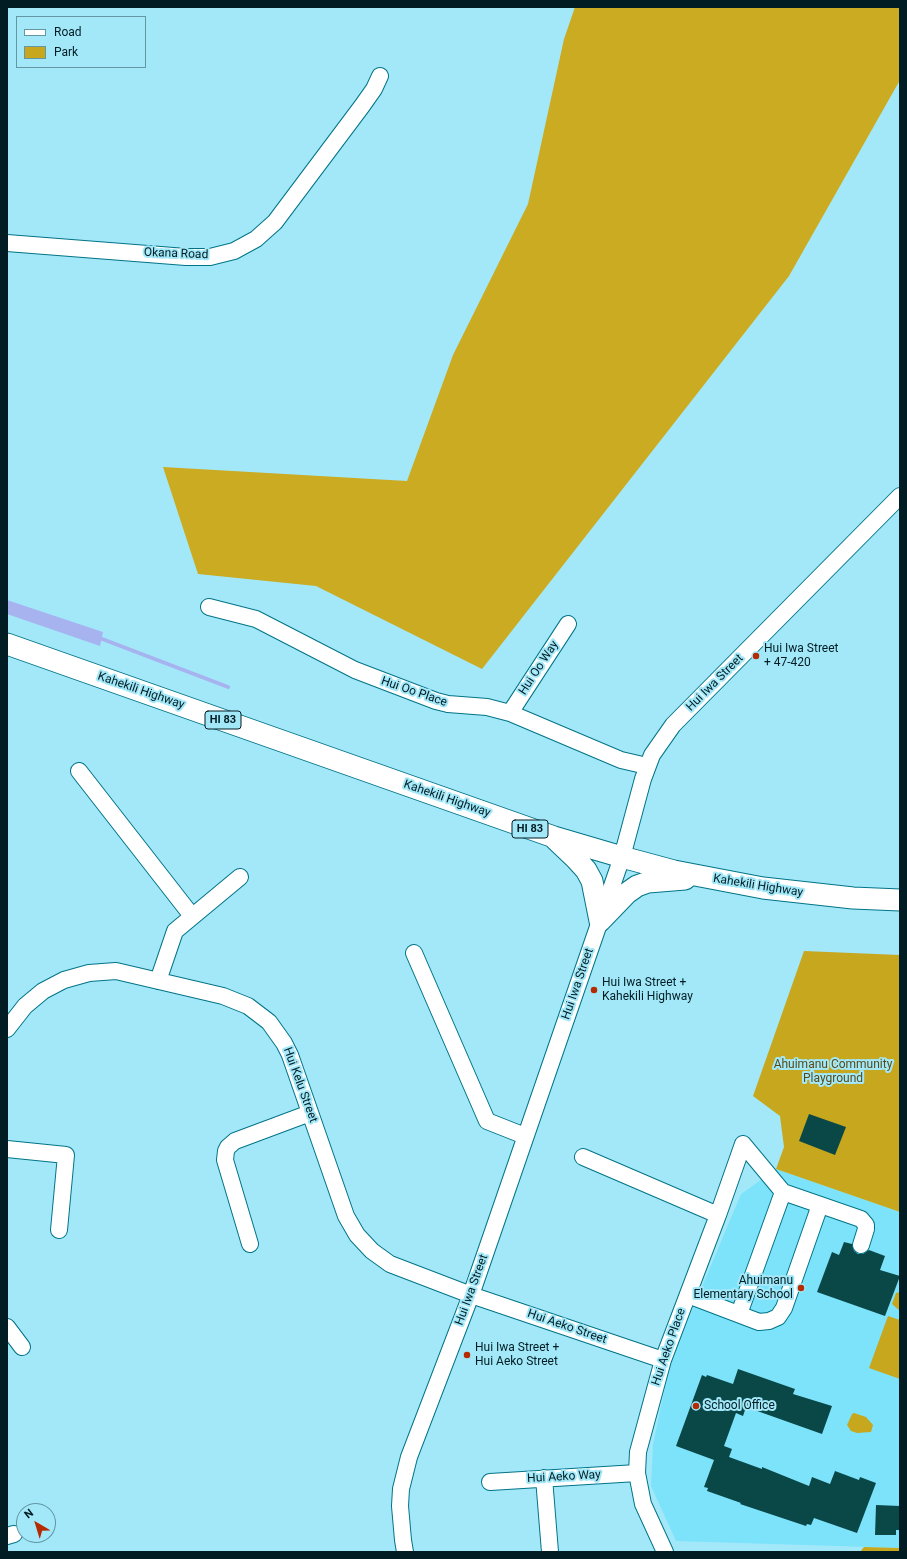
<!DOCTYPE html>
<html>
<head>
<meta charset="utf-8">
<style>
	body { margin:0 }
	#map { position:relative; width:907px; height:1559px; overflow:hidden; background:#a3e8f9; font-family:Roboto,sans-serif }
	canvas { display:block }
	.frame { position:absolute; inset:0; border:8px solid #011d23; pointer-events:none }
	.legend { position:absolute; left:16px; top:16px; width:130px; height:52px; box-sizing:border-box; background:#a3e8f9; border:1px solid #6297a3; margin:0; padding:5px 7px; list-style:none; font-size:12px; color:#011d23 }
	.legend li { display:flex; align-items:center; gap:8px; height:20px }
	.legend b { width:20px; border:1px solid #6297a3 }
	.north { position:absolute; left:16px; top:1503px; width:40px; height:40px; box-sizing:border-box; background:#a3e8f9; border:1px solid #6297a3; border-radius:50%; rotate:322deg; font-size:11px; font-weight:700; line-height:16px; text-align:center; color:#011d23 }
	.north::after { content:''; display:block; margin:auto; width:14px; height:18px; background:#b52a00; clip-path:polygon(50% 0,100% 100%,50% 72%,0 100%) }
</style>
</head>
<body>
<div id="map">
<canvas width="907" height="1559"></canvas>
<div class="frame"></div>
<ul class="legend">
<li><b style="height:5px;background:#fff"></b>Road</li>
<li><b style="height:11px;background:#c6a71e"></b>Park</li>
</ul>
<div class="north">N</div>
</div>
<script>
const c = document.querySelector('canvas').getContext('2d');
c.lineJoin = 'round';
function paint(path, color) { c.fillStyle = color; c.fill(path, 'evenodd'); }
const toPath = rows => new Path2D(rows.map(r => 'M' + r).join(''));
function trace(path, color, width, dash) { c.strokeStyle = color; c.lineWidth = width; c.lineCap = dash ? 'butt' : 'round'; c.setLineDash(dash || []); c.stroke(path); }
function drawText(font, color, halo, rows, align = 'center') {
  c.font = font + ' Roboto,sans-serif'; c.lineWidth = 4; c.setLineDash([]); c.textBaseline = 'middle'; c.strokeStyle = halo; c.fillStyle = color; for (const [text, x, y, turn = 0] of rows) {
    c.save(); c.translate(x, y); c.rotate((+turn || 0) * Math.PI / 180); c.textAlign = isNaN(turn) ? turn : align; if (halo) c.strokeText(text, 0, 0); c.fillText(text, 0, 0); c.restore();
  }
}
paint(toPath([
	[776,1169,900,1212,900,1548,676,1541,651,1486,653,1445,670,1363,741,1194]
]), '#7de3fa');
paint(toPath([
	[804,951,900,955,900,1212,776,1169,784,1147,780,1116,753,1096],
	[900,1292,900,1311,892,1304,896,1293],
	[888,1316,900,1320,900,1379,869,1368],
	[854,1413,866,1417,873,1425,871,1432,857,1433,851,1431,847,1425,852,1414],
	[864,1547,900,1548,900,1552,860,1552]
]), '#c6a71e');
paint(toPath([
	[575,7,900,7,900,80,789,276,482,669,316,586,198,574,163,467,407,481,453,355,528,204,564,39]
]), '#caab21');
paint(toPath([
	[7,600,103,632,100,646,7,614]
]), '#a6b3ef');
trace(toPath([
	[97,637,228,687]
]), '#a6b3ef', 4);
paint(toPath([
	[809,1114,846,1127,835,1155,799,1141],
	[844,1242,852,1244,854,1251,858,1254,863,1254,869,1250,885,1256,880,1270,900,1276,885,1316,817,1292,832,1252,839,1255],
	[738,1369,795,1389,793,1394,832,1406,822,1434,746,1407,743,1416,736,1413,724,1446,732,1449,729,1457,762,1469,762,1467,809,1486,812,1477,830,1484,835,1471,859,1480,860,1477,876,1483,857,1533,814,1518,811,1525,807,1524,806,1526,740,1504,741,1503,707,1491,708,1488,704,1487,714,1460,676,1446,702,1375,706,1377,707,1375,733,1384],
	[876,1505,900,1506,900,1530,896,1530,896,1535,875,1535]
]), '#0a4848');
const minor = toPath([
	[7,243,186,257,210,257,234,251,256,239,275,222,362,106,374,89,380,76],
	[209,607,256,619,355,670,436,701,448,704,487,707,510,713,621,760,647,766],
	[510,713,568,624],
	[79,771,192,916],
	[414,953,487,1121,525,1136],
	[158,981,175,931,240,877],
	[7,1029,25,1006,43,991,64,980,89,973,116,971,223,996,248,1006,269,1022,284,1043,290,1055,346,1216,357,1235,372,1251,390,1264,471,1295,663,1360],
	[743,1144,783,1192],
	[7,1149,66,1155,59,1230],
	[583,1157,718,1215],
	[250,1244,225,1160,226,1151,228,1147,235,1141,310,1113],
	[688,1295,759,1322,769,1321,778,1317,784,1308,820,1205],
	[739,1314,783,1192,861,1219,866,1225,866,1229,861,1245],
	[7,1327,22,1347],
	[544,1478,550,1552],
	[490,1482,637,1473],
	[7,1536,14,1534],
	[405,1552,403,1540,400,1506,401,1489,409,1457,471,1295,622,857,643,779,652,755,673,725,900,496],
	[665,1552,643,1504,637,1473,638,1452,663,1360,718,1215,743,1144]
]);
const major = toPath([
	[7,644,554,837,622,857,674,871,763,888,853,898,900,900],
	[555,839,576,859,586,870,592,881,600,921],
	[600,921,627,893,637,886,648,882,685,879]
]);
trace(minor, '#007487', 18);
trace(major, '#007487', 23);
trace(minor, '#fff', 16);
trace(major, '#fff', 21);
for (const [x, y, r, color] of [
	[756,656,4,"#b52a00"],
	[594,990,4,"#b52a00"],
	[801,1288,4,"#b52a00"],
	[467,1355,4,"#b52a00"],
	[696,1406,4,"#b52a00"]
]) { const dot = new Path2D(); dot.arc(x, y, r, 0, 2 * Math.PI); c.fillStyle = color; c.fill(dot); trace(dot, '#a3e8f9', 1.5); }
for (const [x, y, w] of [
	[223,720,36],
	[530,829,36]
]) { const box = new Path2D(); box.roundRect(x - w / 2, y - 9, w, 18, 3); c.fillStyle = '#a3e8f9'; c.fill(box); trace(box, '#011d23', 1); }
drawText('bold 11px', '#011d23', null, [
	["HI 83",223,720],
	["HI 83",530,829]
]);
drawText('12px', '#011d23', '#a3e8f9', [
	["Okana Road",176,254,2],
	["Hui Oo Way",539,668,-57],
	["Hui Iwa Street",715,683,-45],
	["Kahekili Highway",141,691,19],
	["Hui Oo Place",414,692,19],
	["Kahekili Highway",447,799,19],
	["Kahekili Highway",758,886,9],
	["Hui Iwa Street",578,984,-71],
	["Hui Kelu Street",300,1085,70],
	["Hui Iwa Street",472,1290,-70],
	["Hui Aeko Street",567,1327,19],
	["Hui Aeko Place",669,1347,-71],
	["Hui Aeko Way",564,1477,-3]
]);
drawText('12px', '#011d23', '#a3e8f9', [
	["Hui Iwa Street",764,649],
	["+ 47-420",764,663],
	["Hui Iwa Street +",602,983],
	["Kahekili Highway",602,997],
	["Ahuimanu",793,1281,"right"],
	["Elementary School",793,1295,"right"],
	["Hui Iwa Street +",475,1348],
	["Hui Aeko Street",475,1362],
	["School Office",704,1406]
], 'left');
drawText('12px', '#574a18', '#a3e8f9', [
	["Ahuimanu Community",833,1065],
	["Playground",833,1079]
]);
</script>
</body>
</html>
